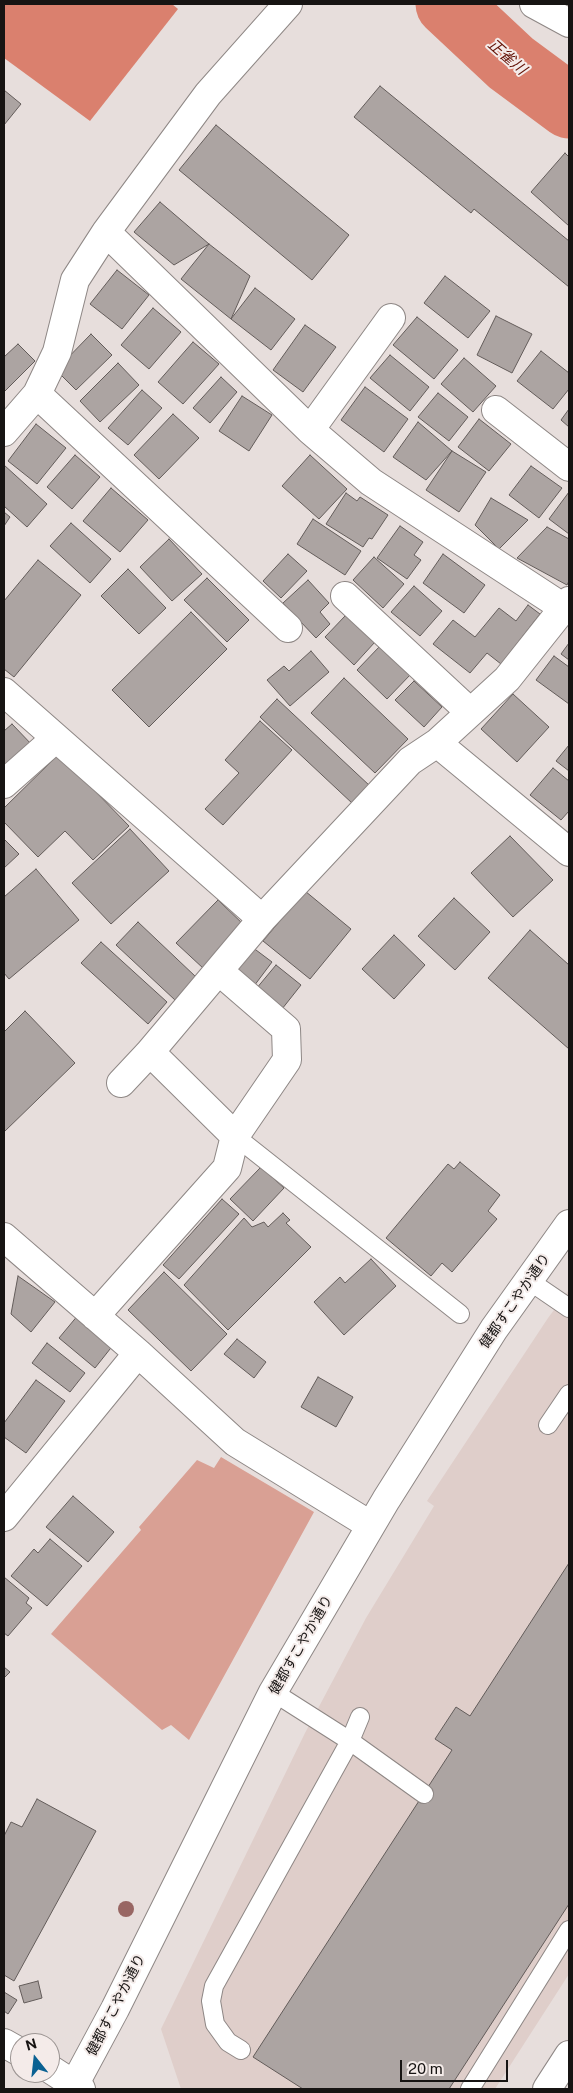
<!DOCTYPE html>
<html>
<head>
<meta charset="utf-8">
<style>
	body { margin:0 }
	#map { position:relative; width:573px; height:2093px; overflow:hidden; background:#e7dedc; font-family:"Public Sans",sans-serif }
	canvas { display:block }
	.frame { position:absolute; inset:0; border:5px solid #171413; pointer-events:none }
	.north { position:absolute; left:10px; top:2033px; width:50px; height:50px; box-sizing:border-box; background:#f4ebe9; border:1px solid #9c9593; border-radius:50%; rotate:344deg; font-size:14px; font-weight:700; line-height:20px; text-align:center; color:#171413 }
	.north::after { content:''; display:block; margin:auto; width:18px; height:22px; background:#0a6192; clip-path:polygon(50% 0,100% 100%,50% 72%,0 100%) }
	.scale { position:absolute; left:400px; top:2060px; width:108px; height:22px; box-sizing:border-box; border:2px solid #171413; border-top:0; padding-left:6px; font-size:15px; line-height:18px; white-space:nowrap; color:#171413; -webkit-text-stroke:4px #f4ebe9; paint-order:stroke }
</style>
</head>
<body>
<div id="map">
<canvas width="573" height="2093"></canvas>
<div class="frame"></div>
<div class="north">N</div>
<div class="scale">20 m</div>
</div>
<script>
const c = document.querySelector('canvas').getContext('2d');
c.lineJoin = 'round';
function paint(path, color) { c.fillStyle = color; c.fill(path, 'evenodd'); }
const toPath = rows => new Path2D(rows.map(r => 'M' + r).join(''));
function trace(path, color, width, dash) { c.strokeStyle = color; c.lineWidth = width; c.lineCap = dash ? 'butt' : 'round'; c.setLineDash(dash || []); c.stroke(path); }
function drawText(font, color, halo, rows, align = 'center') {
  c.font = font + ' "Public Sans","Noto Sans JP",sans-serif'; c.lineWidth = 4; c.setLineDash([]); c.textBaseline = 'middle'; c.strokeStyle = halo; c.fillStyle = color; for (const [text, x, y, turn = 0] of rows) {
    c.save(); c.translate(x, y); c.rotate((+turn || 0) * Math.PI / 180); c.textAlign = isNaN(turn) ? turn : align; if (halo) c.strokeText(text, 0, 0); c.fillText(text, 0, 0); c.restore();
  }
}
paint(toPath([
	[569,1290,569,1974,495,2089,181,2089,161,2029,305,1733,366,1618,434,1506,427,1501,548,1318]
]), '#dfceca');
paint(toPath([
	[221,1457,314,1512,189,1740,171,1725,162,1730,51,1634,141,1530,139,1527,197,1460,214,1468]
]), '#d9a094');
paint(toPath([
	[4,4,172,4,178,9,90,121,4,58]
]), '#da806e');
trace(toPath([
	[448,4,511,63,569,106]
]), '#da806e', 65);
const building = toPath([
	[380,86,569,241,569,287,474,209,471,213,354,117,380,86],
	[4,90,21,104,4,125,4,90],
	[216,125,349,235,312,280,179,170,216,125],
	[565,153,569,157,569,226,531,192,565,153],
	[160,202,209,244,174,265,134,232,160,202],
	[209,244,250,276,231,319,181,279,209,244],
	[117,270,149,295,122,329,90,304,117,270],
	[445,276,490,311,468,338,424,303,445,276],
	[255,288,295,319,271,350,231,319,255,288],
	[153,308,181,332,149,369,121,345,153,308],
	[496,316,532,334,512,373,477,355,496,316],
	[417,317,458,350,434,379,393,345,417,317],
	[305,325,336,347,303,392,273,370,305,325],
	[91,334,112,355,76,390,56,370,91,334],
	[193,342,219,364,183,404,158,382,193,342],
	[18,344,35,361,4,392,4,357,18,344],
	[541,351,569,373,569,389,553,409,517,381,541,351],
	[390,355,429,387,410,411,370,378,390,355],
	[464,358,496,386,473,412,441,384,464,358],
	[118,363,139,385,100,422,80,401,118,363],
	[221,377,237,392,210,423,193,408,221,377],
	[365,387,408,419,384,452,341,420,365,387],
	[142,390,162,408,128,445,108,428,142,390],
	[438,393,468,417,449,441,418,417,438,393],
	[242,396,272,415,249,451,219,431,242,396],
	[569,409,569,427,561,420,569,409],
	[173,414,199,438,159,479,134,455,173,414],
	[479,419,511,444,489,471,458,447,479,419],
	[418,422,452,451,426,480,393,457,418,422],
	[36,424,66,448,37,484,8,461,36,424],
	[452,451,486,472,459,512,426,490,452,451],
	[75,455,100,477,72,509,47,487,75,455],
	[310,455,347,489,319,519,282,486,310,455],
	[4,465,47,504,27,527,4,506,4,465],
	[531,466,562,488,539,518,509,495,531,466],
	[111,488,148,520,120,552,83,521,111,488],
	[569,492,569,534,549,519,569,492],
	[346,493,357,501,360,497,388,515,372,539,369,538,363,547,326,524,346,493],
	[491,498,528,520,499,549,475,525,491,498],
	[4,512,10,517,4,526,4,512],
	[313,519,361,551,345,575,297,544,313,519],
	[71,523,111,559,90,583,50,546,71,523],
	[400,526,423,542,414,555,421,560,407,579,377,558,400,526],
	[547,527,569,539,569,581,567,585,517,558,547,527],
	[169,539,202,574,172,601,140,567,169,539],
	[288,554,307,571,281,598,263,581,288,554],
	[443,554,485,585,464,613,423,583,443,554],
	[374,557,404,584,383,608,353,580,374,557],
	[38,560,81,595,14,677,4,669,4,601,38,560],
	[128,569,166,608,139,634,101,596,128,569],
	[207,578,249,620,227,642,184,600,207,578],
	[308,580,329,603,320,612,330,624,316,638,283,603,308,580],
	[414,586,442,611,420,636,391,612,414,586],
	[528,605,540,614,501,664,487,653,470,673,433,644,453,620,475,637,499,608,516,621,528,605],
	[191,612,227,649,149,727,112,690,191,612],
	[346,615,375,642,354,665,325,637,346,615],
	[569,643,569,660,561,654,569,643],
	[381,645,411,674,387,699,357,670,381,645],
	[311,651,329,672,290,706,267,680,284,666,289,671,311,651],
	[554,656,569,667,569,704,536,680,554,656],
	[344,678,408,739,375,773,311,713,344,678],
	[414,681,442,707,424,727,395,700,414,681],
	[513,694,549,727,517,762,481,729,513,694],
	[277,699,370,786,353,804,260,717,277,699],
	[260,721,292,750,223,825,205,809,239,773,225,760,260,721],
	[12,724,34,747,4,774,4,731,12,724],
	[569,745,569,771,556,761,569,745],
	[59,754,129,826,93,860,65,831,38,857,4,822,4,808,59,754],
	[553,768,569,781,569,811,561,820,530,795,553,768],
	[130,829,169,871,111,924,72,883,130,829],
	[510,836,553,880,513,917,471,873,510,836],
	[4,839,19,854,4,868,4,839],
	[36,869,79,920,9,979,4,973,4,897,36,869],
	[305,891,351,929,310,979,263,941,305,891],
	[454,898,490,932,455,970,418,936,454,898],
	[218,900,245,926,204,969,176,943,218,900],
	[138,922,196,977,175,1000,116,945,138,922],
	[530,930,569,965,569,1049,488,978,530,930],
	[394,935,425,965,394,999,362,969,394,935],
	[101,942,167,1002,148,1024,81,963,101,942],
	[252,947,272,962,254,986,233,971,252,947],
	[276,965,301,985,282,1009,256,989,276,965],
	[25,1011,75,1063,4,1132,4,1032,25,1011],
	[460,1162,500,1195,488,1211,497,1219,452,1272,442,1263,431,1276,386,1238,448,1164,454,1169,460,1162],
	[261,1167,284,1188,253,1221,230,1199,261,1167],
	[222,1199,239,1214,179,1279,163,1265,222,1199],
	[283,1213,290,1220,286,1223,311,1247,228,1330,184,1285,244,1218,252,1227,264,1222,268,1227,283,1213],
	[371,1259,396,1286,344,1335,314,1302,340,1277,345,1283,371,1259],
	[164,1272,227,1334,191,1371,128,1310,164,1272],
	[18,1276,55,1302,31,1332,11,1314,18,1276],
	[79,1314,114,1344,95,1368,59,1338,79,1314],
	[237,1339,266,1362,254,1378,224,1354,237,1339],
	[47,1343,85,1373,70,1392,32,1363,47,1343],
	[318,1377,353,1397,336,1427,301,1407,318,1377],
	[36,1380,65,1401,26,1453,4,1437,4,1423,36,1380],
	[73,1496,114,1532,88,1562,46,1527,73,1496],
	[50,1539,82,1566,47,1606,11,1576,34,1549,38,1553,50,1539],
	[569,1563,569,1904,449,2089,303,2089,253,2057,452,1750,435,1739,456,1707,470,1716,569,1563],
	[4,1577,29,1598,26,1603,32,1608,8,1636,4,1633,4,1577],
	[4,1667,10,1672,4,1678,4,1667],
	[37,1799,96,1831,14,1981,4,1975,4,1836,11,1822,22,1827,37,1799],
	[38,1981,42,1998,24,2003,19,1986,38,1981],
	[4,1992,17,2000,8,2014,4,2011,4,1992]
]);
paint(building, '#aca4a2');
trace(building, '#635c5a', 1);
const service = toPath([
	[235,1136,460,1314],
	[528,1280,569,1308],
	[548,1425,569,1394],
	[273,1692,350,1741,424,1794],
	[241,2050,228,2042,215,2024,211,2001,214,1986,350,1741,360,1717],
	[470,2089,569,1930]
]);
const minor = toPath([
	[106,232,310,430,371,482,564,608],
	[37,394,288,628],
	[496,410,569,467],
	[310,430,391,318],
	[4,432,37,394,57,352,75,280,106,232,208,94,288,4],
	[345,596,470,712],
	[4,692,262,919],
	[437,743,569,852],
	[4,784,56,738],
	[220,972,286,1029,287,1060,235,1136],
	[121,1083,150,1052],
	[4,1237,138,1353,235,1442,370,1525],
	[95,1316,227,1168,235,1136,150,1052,262,919,410,761,437,743,507,679,569,601],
	[4,1517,138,1353],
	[4,2043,20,2052],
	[50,2069,81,2089],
	[547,2089,569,2055]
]);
const tertiary = toPath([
	[534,4,569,23],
	[72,2089,115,2009,273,1692,386,1500,494,1329,569,1224]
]);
trace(service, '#8e8785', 20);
trace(minor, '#8e8785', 30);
trace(tertiary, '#8e8785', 30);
trace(service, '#fff', 18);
trace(minor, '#fff', 28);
trace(tertiary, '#fff', 28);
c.fillStyle = '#986663';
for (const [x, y] of [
	[126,1909]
]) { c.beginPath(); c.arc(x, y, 8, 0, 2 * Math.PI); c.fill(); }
drawText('14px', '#171413', '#f4ebe9', [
	["健都すこやか通り",515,1301,-55],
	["健都すこやか通り",301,1645,-60],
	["健都すこやか通り",116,2005,-63]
]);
drawText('italic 15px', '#631105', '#f4ebe9', [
	["正雀川",507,57,41]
]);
</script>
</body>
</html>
